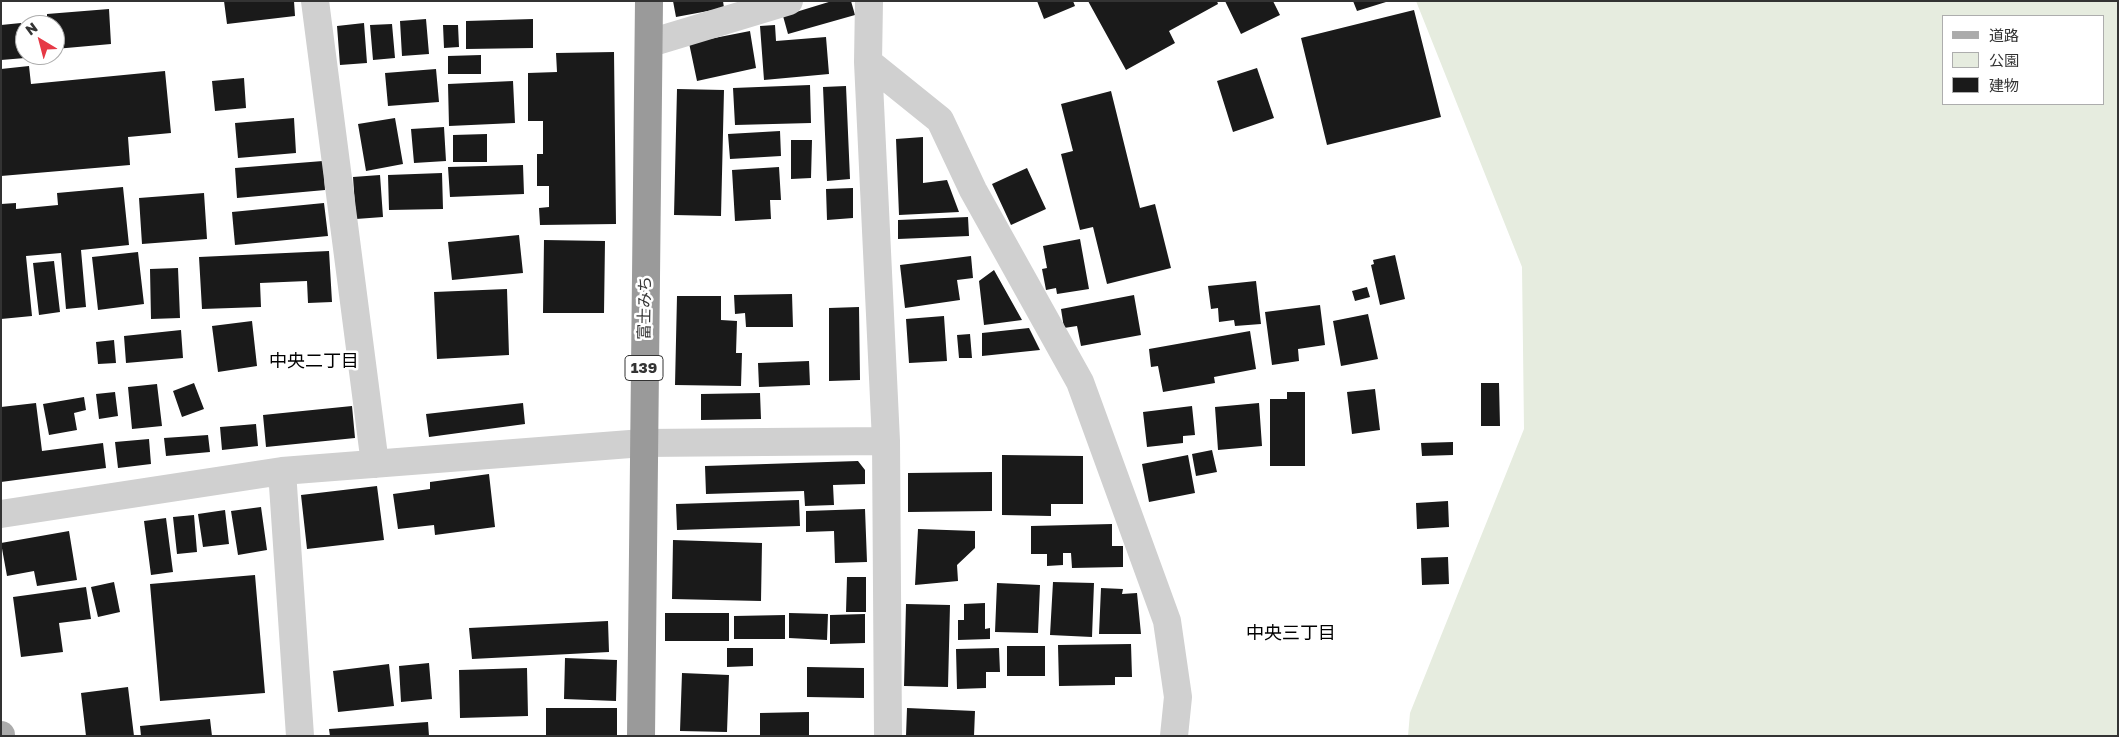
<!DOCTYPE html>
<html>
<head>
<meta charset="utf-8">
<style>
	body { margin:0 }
	#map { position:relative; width:2119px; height:737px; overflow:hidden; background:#fff; font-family:"Golos Text","Noto Sans JP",sans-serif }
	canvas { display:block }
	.frame { position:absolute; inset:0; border:2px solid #333; pointer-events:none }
	.legend { position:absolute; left:1942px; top:15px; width:162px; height:90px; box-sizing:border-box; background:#fff; border:1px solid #adadad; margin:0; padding:6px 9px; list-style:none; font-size:15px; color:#333 }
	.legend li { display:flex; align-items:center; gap:10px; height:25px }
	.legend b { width:25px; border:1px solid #adadad }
	.north { position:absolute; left:15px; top:15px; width:50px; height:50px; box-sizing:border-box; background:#fff; border:1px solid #adadad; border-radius:50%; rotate:323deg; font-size:14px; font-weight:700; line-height:20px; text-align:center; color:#333 }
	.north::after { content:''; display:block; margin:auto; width:18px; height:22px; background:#e63946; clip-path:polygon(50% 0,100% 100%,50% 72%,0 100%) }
</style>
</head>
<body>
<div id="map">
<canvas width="2119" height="737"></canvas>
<div class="frame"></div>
<ul class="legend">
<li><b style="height:6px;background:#ababab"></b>道路</li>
<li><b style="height:14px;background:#e6ecdf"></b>公園</li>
<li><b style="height:14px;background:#1a1a1a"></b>建物</li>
</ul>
<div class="north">N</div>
</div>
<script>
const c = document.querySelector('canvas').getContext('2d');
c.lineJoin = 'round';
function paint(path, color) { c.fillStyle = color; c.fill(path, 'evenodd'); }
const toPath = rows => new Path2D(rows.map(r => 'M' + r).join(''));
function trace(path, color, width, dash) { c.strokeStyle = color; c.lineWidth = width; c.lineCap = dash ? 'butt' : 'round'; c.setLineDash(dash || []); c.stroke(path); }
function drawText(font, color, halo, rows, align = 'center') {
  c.font = font + ' "Golos Text","Noto Sans JP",sans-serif'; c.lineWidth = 5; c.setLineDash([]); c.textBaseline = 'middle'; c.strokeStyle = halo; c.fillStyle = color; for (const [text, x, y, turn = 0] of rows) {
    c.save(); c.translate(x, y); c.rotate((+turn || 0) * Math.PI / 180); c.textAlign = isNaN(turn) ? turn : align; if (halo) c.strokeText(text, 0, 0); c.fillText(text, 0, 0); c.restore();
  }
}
paint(toPath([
	[1416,1,2118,1,2118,736,1408,736,1410,713,1524,429,1522,267],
	[1943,16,2103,16,2103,104,1943,104]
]), '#e6ecdf');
paint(toPath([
	[224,1,294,1,295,16,227,24],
	[673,1,723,1,724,8,676,17],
	[832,1,851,1,855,15,788,34,783,16],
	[1037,1,1073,1,1075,6,1044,19],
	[1088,1,1217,1,1218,4,1169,31,1175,43,1126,70],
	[1225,1,1273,1,1280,15,1241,34],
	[1353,1,1386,1,1386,2,1357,11],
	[109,9,111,44,55,49,55,25,34,25,34,23,47,23,47,14],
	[1414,10,1441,117,1327,145,1301,38],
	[426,19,429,54,402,56,400,21],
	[533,19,533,48,466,49,466,21],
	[21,23,25,58,1,60,1,25],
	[364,23,367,63,340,65,337,26],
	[392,24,395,58,373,60,370,25],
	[443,25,458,25,459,47,444,48],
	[775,25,776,41,826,37,829,74,764,80,760,26],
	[750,31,756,68,697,81,689,43],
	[614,52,616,224,540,225,539,208,549,207,549,186,537,186,537,154,543,154,543,121,528,121,528,73,557,72,556,53],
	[481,55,481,74,448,74,448,56],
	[29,66,31,84,165,71,171,133,128,137,130,165,1,176,1,69],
	[1257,68,1274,118,1233,132,1217,81],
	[436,69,439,102,388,106,385,73],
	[244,78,246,108,215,111,212,81],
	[513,81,515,123,449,126,448,84],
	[810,85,811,123,735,125,733,88],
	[846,86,850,179,827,181,823,87],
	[677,89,724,90,721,216,674,215],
	[1111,91,1140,208,1155,204,1171,268,1107,284,1093,227,1080,230,1061,154,1073,151,1061,104],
	[294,118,296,153,238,158,235,123],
	[395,118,403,164,366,171,358,124],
	[444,127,446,161,414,163,411,129],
	[780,131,781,156,730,159,728,134],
	[487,134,487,162,453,162,453,135],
	[923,137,923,183,947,180,959,212,899,215,896,139],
	[791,140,812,140,811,178,791,179],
	[323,161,325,190,237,198,235,168],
	[523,165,524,194,450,197,448,167],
	[779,167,781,200,770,200,771,219,735,221,732,170],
	[1027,168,1046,209,1011,225,992,184],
	[442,173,443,209,389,210,388,175],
	[380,175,383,217,356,219,353,177],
	[123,187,129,245,81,250,86,307,66,309,61,253,26,256,32,316,1,319,1,204,16,203,16,209,58,205,57,193],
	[853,188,853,218,827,220,826,189],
	[204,193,207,239,142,244,139,198],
	[324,203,328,236,235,245,232,212],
	[968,217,969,236,898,239,898,220],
	[519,235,523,273,452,280,448,242],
	[1080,239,1089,289,1057,294,1056,288,1046,290,1042,269,1047,268,1043,246],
	[544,240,605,241,604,313,543,313],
	[329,251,332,302,308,303,307,281,260,283,261,307,202,309,199,257],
	[138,252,144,304,98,310,92,257],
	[1395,255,1405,299,1380,305,1371,265,1374,264,1373,260],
	[971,256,973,278,957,280,960,300,905,308,900,265],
	[54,261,60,312,39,315,33,263],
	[178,268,180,318,151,319,150,269],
	[994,270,1022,320,984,325,979,281],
	[1256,281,1261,324,1235,326,1234,320,1219,322,1218,308,1211,309,1208,286],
	[1367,287,1370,297,1355,301,1352,291],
	[507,289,509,355,437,359,434,292],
	[792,294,793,327,746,327,745,313,735,314,734,295],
	[1134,295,1141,335,1081,346,1077,326,1064,328,1061,309],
	[677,296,721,296,721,320,737,321,736,353,742,353,741,386,675,385],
	[1320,305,1325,345,1298,349,1299,361,1272,365,1265,312],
	[859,307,860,380,829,381,829,308],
	[1368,314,1378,359,1341,366,1333,321],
	[944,316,947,361,909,363,906,319],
	[252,321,257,366,218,372,212,326],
	[1029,328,1040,350,982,356,982,333],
	[181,330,183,358,126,363,124,336],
	[1250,331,1256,369,1214,377,1215,383,1163,392,1158,366,1151,367,1149,349],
	[970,334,972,358,959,358,957,335],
	[114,340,116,363,98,364,96,342],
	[809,361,810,385,759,387,758,363],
	[194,383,204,409,182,417,173,391],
	[1481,383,1499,383,1500,426,1481,426],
	[157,384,162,426,132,429,128,387],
	[1375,389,1380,430,1352,434,1347,392],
	[115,392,118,416,99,419,96,394],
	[1287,392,1305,392,1305,466,1270,466,1270,399,1287,399],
	[760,393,761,419,701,420,701,394],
	[84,397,86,410,74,413,77,430,49,435,43,404],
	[36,403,42,451,103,443,106,468,1,482,1,407],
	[523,403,525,424,429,437,426,414],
	[1259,403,1262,446,1218,450,1215,407],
	[352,406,355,438,266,447,263,415],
	[1192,406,1195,435,1183,436,1183,443,1147,447,1143,412],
	[256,424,258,446,222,450,220,427],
	[208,435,210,452,166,456,164,438],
	[149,439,151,464,118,468,115,442],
	[1453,442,1453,455,1422,456,1421,443],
	[1212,450,1217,472,1196,476,1192,454],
	[1002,455,1083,456,1083,504,1051,504,1051,516,1002,515],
	[1188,455,1195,493,1149,502,1142,464],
	[858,461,865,470,865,484,833,485,834,505,805,506,804,491,706,494,705,466],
	[992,472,992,511,908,512,908,473],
	[489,474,495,527,435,535,434,525,398,529,393,494,430,489,430,482],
	[377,486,384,540,307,549,301,495],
	[799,500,800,526,677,530,676,504],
	[1448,501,1449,527,1417,529,1416,503],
	[261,507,267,550,238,555,231,511],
	[865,509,867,562,835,563,834,531,806,532,806,511],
	[225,510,229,544,203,547,198,514],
	[194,515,197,552,177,554,173,517],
	[166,518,173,572,151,575,144,521],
	[1112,524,1112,546,1123,546,1123,567,1072,568,1071,553,1063,553,1063,565,1047,566,1047,554,1031,554,1031,526],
	[918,529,975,531,975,548,957,565,958,581,915,585],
	[69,531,77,580,37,586,34,571,7,576,1,543],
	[673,540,762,543,761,601,672,599],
	[1448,557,1449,584,1422,585,1421,558],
	[255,575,265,693,160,701,150,584],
	[847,577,866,577,866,612,846,612],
	[114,582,120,612,98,617,91,587],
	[1053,582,1094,583,1092,637,1050,635],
	[997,583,1040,585,1038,633,995,632],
	[86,587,91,619,59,623,63,652,21,657,13,597],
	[1101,588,1123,589,1122,594,1137,593,1141,634,1099,634],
	[985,603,985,629,990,628,990,639,958,640,958,620,964,620,964,604],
	[906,604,950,605,948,687,904,686],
	[665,613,729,613,729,641,665,641],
	[789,613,828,614,827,640,789,638],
	[865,614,865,643,830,644,830,615],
	[785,615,785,639,734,639,734,616],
	[608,621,609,652,472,659,469,628],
	[1131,644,1132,677,1115,677,1115,685,1059,686,1058,645],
	[1007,646,1045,646,1045,676,1007,676],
	[727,648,753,648,753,666,727,667],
	[999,648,1000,672,986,672,986,688,957,689,956,649],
	[565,658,617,660,616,701,564,699],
	[429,663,432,699,401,702,399,666],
	[389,664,394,706,338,712,333,671],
	[807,667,864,668,864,698,807,697],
	[527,668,528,716,460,718,459,670],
	[682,673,729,675,727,732,680,731],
	[128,687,134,736,86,736,81,693],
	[546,708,617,708,617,736,546,736],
	[907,708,975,711,974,736,906,736],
	[809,712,809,736,760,736,760,713],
	[210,719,212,736,141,736,140,726],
	[428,722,429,736,330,736,329,729]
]), '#1a1a1a');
trace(toPath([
	[315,1,375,464],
	[869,1,868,62,886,441,888,736],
	[650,43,789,1],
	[868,62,940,120,973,190,1080,382,1167,621,1178,697,1174,736],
	[282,471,300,736],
	[1,514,282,471,643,443,886,441]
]), '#d0d0d0', 28);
trace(toPath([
	[1,735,1,736]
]), '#ababab', 28);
trace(toPath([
	[641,736,649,1]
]), '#9a9a9a', 28);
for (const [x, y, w] of [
	[644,368,38]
]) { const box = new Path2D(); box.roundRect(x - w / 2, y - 12.5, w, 25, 4); c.fillStyle = '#fff'; c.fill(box); trace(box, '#333', 1); }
drawText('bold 15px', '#333', null, [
	["139",644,368]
]);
drawText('16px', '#333', '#fff', [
	["富士みち",645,308,-89]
]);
drawText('18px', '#000', '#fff', [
	["中央二丁目",314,361],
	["中央三丁目",1291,633]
]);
</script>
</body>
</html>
